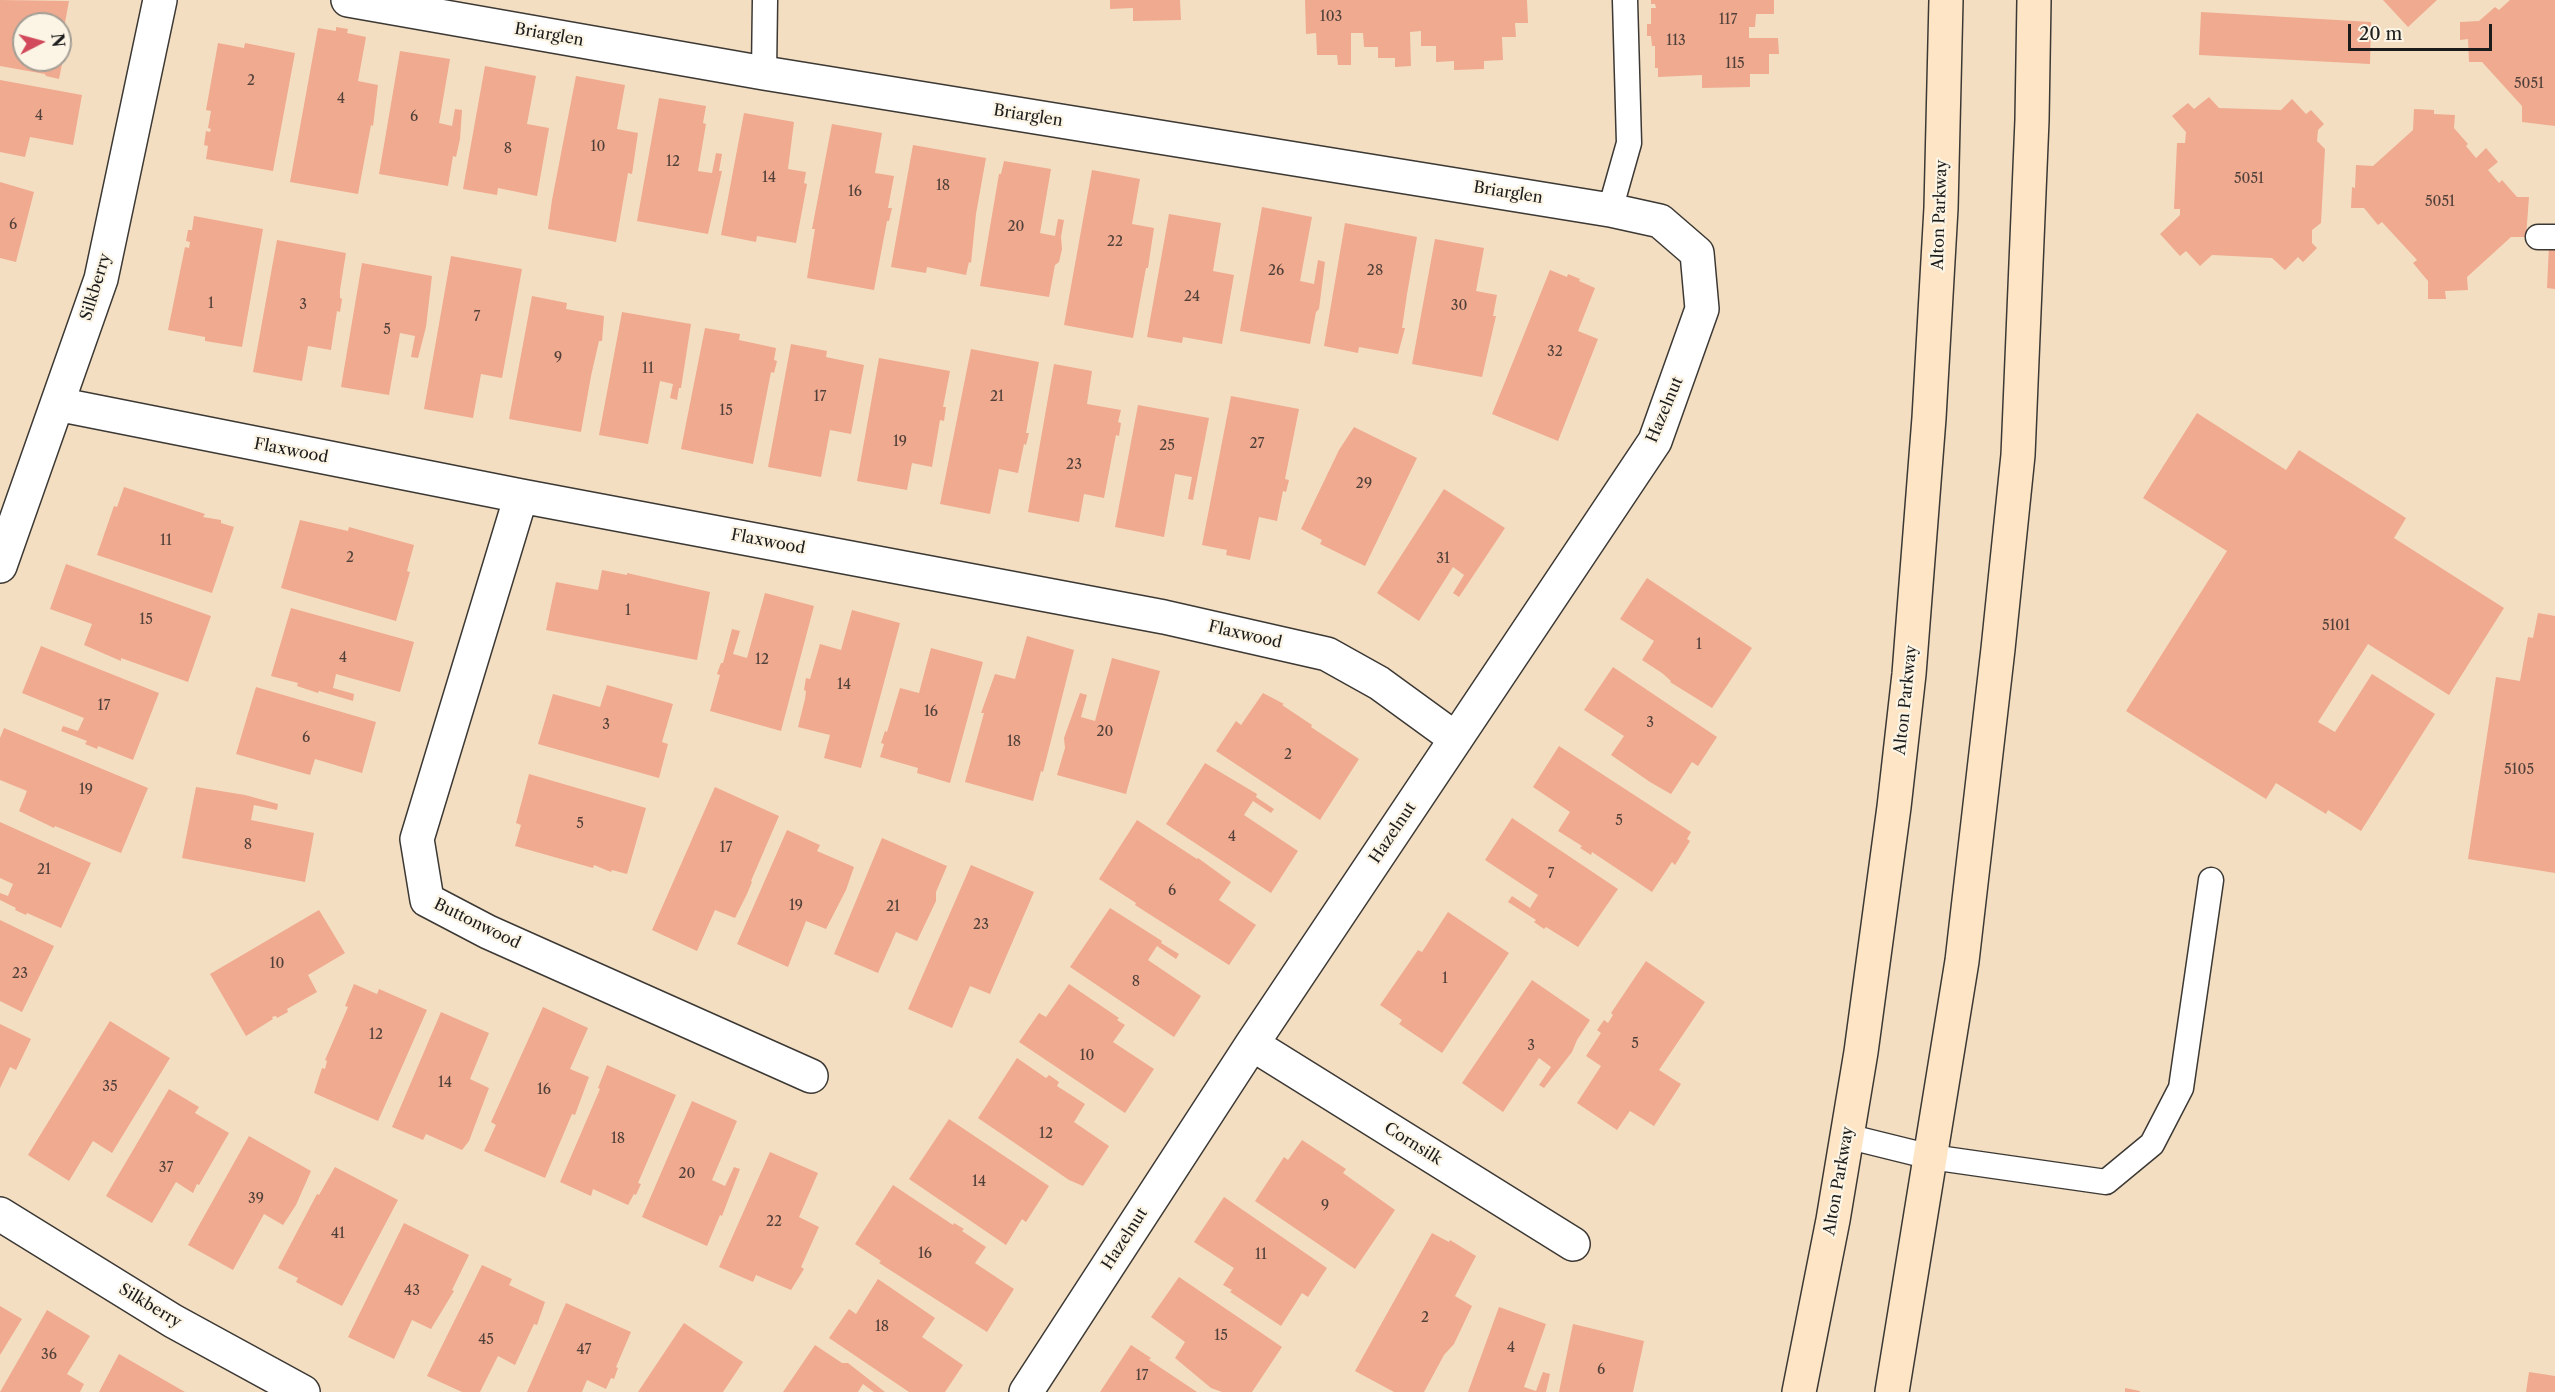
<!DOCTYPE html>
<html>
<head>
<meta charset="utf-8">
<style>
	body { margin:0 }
	#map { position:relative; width:2555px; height:1392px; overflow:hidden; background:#f4dec1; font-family:"Libre Caslon Text",serif }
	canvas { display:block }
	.north { position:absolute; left:12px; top:12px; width:60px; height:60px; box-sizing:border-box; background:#fcf5e5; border:2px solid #a29e95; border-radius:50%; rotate:84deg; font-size:16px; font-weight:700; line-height:24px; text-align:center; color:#1c1c1c }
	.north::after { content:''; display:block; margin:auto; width:21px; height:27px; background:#d1495b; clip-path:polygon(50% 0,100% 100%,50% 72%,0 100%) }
	.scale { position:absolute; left:2348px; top:24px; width:144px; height:27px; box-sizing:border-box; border:3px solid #1c1c1c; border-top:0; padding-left:8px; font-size:18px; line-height:21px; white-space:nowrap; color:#1c1c1c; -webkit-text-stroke:4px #fcf5e5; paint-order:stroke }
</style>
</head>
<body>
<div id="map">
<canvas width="2555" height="1392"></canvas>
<div class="north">N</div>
<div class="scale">20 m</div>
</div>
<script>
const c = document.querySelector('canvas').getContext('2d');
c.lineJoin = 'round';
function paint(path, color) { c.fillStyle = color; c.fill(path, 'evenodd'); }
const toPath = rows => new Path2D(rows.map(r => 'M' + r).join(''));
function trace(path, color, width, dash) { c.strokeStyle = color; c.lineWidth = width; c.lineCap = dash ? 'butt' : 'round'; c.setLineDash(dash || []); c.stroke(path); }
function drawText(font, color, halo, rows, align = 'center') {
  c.font = font + ' "Libre Caslon Text",serif'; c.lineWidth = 4.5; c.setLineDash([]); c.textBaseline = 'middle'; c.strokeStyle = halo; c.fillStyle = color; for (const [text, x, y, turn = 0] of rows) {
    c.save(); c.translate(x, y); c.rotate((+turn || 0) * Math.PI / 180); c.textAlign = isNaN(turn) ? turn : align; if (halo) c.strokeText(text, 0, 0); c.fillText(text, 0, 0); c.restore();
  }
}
paint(toPath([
	[0,0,69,1,64,28,69,29,59,79,46,76,45,74,0,66],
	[24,24,60,24,60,60,24,60],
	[1110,0,1180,0,1181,20,1133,21,1133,8,1110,9],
	[1305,0,1527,0,1528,23,1515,23,1516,37,1502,37,1503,60,1484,61,1484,69,1454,70,1454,61,1436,62,1436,46,1421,46,1421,31,1410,32,1411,66,1395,67,1395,58,1378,58,1378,47,1364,47,1363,33,1351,33,1351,65,1338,65,1337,55,1317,55,1316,33,1306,34],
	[1651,0,1774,0,1774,14,1756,14,1755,27,1749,27,1749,38,1778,38,1779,54,1769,54,1769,74,1750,74,1750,87,1702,88,1702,75,1658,77,1658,68,1655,68,1655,46,1652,46,1651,36,1647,36,1647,24,1651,24,1651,8,1656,8,1655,4,1651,4],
	[2383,0,2437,0,2408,27],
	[2510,0,2555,0,2555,126,2522,122,2522,106,2482,62,2469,62,2468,39,2460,40,2460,22,2479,21,2495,7,2499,10],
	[2201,12,2371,22,2370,64,2199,55],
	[336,27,348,29,347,33,366,37,358,81,378,85,373,126,371,125,358,194,290,182,318,28,336,31],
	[218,43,244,48,245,43,295,53,273,171,206,159,208,146,204,145,206,131,210,132,211,129,208,128,211,111,206,110],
	[400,51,450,59,439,123,452,126,455,109,462,110,460,139,456,157,453,156,448,186,379,174],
	[485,66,536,76,527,124,549,128,537,196,498,188,497,195,463,189],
	[576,76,625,85,617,129,638,133,632,174,628,173,616,242,548,229,552,200],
	[0,80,82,95,73,145,30,137,25,157,0,152],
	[2209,97,2219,108,2281,110,2292,99,2306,114,2311,110,2324,124,2318,130,2317,141,2325,149,2321,223,2312,230,2312,243,2317,248,2303,262,2298,257,2285,270,2272,258,2212,255,2200,266,2186,251,2180,256,2160,234,2180,215,2180,209,2174,209,2177,143,2185,143,2186,132,2172,116,2188,103,2194,109],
	[659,98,706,106,703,123,706,124,698,171,712,173,716,153,722,154,719,171,722,171,708,234,637,221],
	[2414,109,2434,110,2434,114,2455,115,2454,128,2468,144,2466,146,2476,158,2486,148,2498,162,2488,170,2499,183,2502,180,2517,197,2529,197,2526,237,2511,237,2467,277,2468,290,2445,291,2446,299,2428,299,2428,281,2413,263,2417,260,2382,222,2378,225,2364,208,2351,208,2352,187,2355,188,2356,165,2373,166,2413,130],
	[744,113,794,122,788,169,806,172,804,183,807,184,796,243,757,236,756,242,721,235],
	[832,124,882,133,875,173,894,176,888,208,892,208,889,221,887,221,874,290,807,278,815,229,812,229],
	[913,145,986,158,976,214,971,263,969,262,966,275,927,267,926,273,891,267],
	[1004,161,1051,169,1040,233,1055,236,1058,219,1064,220,1061,237,1062,249,1059,262,1055,265,1049,297,980,286,999,174,1001,174],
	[1092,170,1140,179,1132,224,1154,228,1148,268,1146,268,1133,338,1064,325],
	[0,182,34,192,16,262,0,258],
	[1262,207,1312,217,1300,281,1314,284,1318,260,1325,262,1319,309,1316,312,1310,344,1240,331],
	[1169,214,1221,223,1213,271,1234,275,1222,344,1183,337,1182,343,1147,337],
	[194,216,263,229,242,347,205,341,205,337,168,330,185,247,189,248,190,242,186,241,188,230,192,230],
	[1345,223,1417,237,1407,294,1402,328,1405,328,1398,354,1359,347,1358,353,1324,346],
	[1435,239,1484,248,1476,291,1497,295,1493,316,1496,316,1482,377,1412,364],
	[277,240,346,253,340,290,340,298,342,299,340,312,337,311,331,350,308,346,302,381,253,372],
	[2549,245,2555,245,2555,289,2547,288],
	[451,256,522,269,502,378,481,374,473,418,424,409],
	[362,263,432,276,426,327,418,358,411,357,415,336,400,333,389,395,341,387],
	[1550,270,1567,277,1568,274,1580,279,1579,281,1595,288,1578,331,1598,339,1558,441,1492,414],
	[532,296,567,303,566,309,604,316,602,341,599,341,591,376,581,432,509,419],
	[622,312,691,324,681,388,679,388,677,400,670,398,673,384,660,381,648,444,599,435],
	[705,328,740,334,739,340,776,348,774,360,777,361,774,373,771,372,753,464,681,449],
	[791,344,827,351,826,357,864,365,851,434,830,430,821,477,768,467],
	[971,349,1039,362,1026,433,1029,433,1026,445,1024,444,1018,473,999,469,990,514,940,504],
	[879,358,950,371,943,407,946,407,944,421,940,420,932,467,912,463,907,490,857,481],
	[1054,364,1092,371,1087,404,1121,410,1118,422,1121,423,1119,436,1116,435,1104,498,1084,494,1079,522,1028,512],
	[1231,396,1299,409,1285,479,1289,480,1286,492,1283,491,1277,521,1259,517,1250,560,1226,555,1227,550,1202,545],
	[1138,405,1209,418,1193,500,1188,499,1192,477,1175,474,1164,537,1115,527],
	[2197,413,2286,470,2299,450,2406,518,2394,538,2504,608,2449,695,2368,644,2318,722,2335,732,2372,674,2435,714,2361,831,2328,810,2326,814,2276,783,2266,799,2126,711,2227,551,2143,498],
	[1354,427,1417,458,1365,566,1320,544,1322,540,1301,529,1339,450],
	[124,487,205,514,203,517,221,520,221,523,234,527,212,593,97,555,114,506,117,507],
	[1444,489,1505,528,1459,597,1453,593,1464,575,1453,567,1419,621,1377,593],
	[300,520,348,531,349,527,414,545,407,571,410,572,396,621,281,588],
	[66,564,211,616,188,682,121,658,121,661,84,645,92,624,50,609],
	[602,570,627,575,627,573,710,592,697,660,546,630,556,582,598,590],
	[1647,578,1752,648,1712,708,1670,682,1671,681,1662,673,1642,660,1654,641,1620,619],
	[765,593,814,606,781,731,710,711,720,675,717,674,721,663,723,663,732,629,740,631,733,654,747,658],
	[291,608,414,642,400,692,336,674,333,688,354,694,353,701,319,691,318,693,297,686,298,683,271,676],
	[852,610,900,623,861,768,824,758,830,735,798,727,805,699,806,691,804,690,806,678,810,679,820,644,841,650],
	[2538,613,2555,616,2555,873,2468,859,2496,677,2520,681,2528,637,2533,638],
	[1027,636,1074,650,1043,772,1041,771,1033,801,965,782,984,713,981,713,995,674,1015,679],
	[41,646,159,693,133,760,98,746,97,749,85,744,87,741,61,731,63,726,78,731,84,718,22,693],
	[931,648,983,662,950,783,917,773,918,768,880,757,884,744,881,743,885,731,887,732,900,688,919,693],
	[1112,658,1160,671,1126,794,1057,775,1065,748,1064,738,1080,693,1087,695,1081,717,1095,721],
	[1613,667,1717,737,1698,766,1692,762,1671,794,1650,782,1611,755,1624,736,1584,710],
	[607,685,673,704,662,742,668,744,659,778,538,744,553,694,600,707],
	[256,687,376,722,362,773,315,759,310,775,236,754],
	[1263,693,1284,704,1282,705,1312,725,1311,727,1359,759,1320,820,1216,751,1236,721,1241,725],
	[4,728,148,788,121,853,55,826,54,828,19,811,27,791,0,780,0,738],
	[1559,746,1691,832,1687,839,1690,841,1675,865,1672,862,1652,892,1592,852,1591,855,1580,848,1582,846,1558,831,1570,812,1533,787],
	[1205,763,1257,794,1256,797,1274,809,1271,813,1253,801,1244,815,1298,851,1271,893,1166,824],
	[529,774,646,808,627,874,612,870,611,872,594,865,593,868,515,846,521,825,516,823],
	[196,787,245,795,278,804,277,810,254,805,251,820,314,833,305,882,182,858],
	[715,787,779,816,751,881,752,882,747,894,735,918,715,910,697,951,652,930],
	[1512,818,1618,889,1578,947,1546,927,1544,929,1534,922,1536,920,1508,902,1512,896,1530,908,1538,895,1485,860],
	[1137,820,1197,859,1198,858,1231,882,1219,900,1256,925,1229,965,1135,905,1136,903,1099,879],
	[0,822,91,863,61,928,27,913,26,915,15,910,16,908,0,900,0,893,8,896,13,884,0,878],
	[787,830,820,845,817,851,854,867,846,890,826,929,806,921,788,967,737,944],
	[882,838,947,866,936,892,936,901,917,941,896,932,878,973,834,954],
	[971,865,1034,892,990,994,970,986,952,1028,908,1009],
	[1110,908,1162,941,1161,943,1179,954,1176,959,1157,946,1148,960,1201,996,1174,1037,1070,967],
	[319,910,345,953,308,975,317,992,287,1009,288,1012,277,1018,276,1016,272,1017,273,1019,246,1036,210,974],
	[1448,912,1509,953,1442,1053,1399,1024,1402,1020,1380,1005,1418,950,1422,952],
	[0,920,54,946,22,1012,0,1001],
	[1646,961,1705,1002,1659,1070,1681,1084,1654,1126,1630,1111,1617,1130,1577,1103,1601,1066,1586,1056,1601,1033,1597,1030,1604,1020,1608,1023,1613,1015,1611,1013],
	[1532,980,1590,1020,1577,1040,1572,1052,1544,1088,1539,1085,1551,1067,1539,1058,1503,1112,1462,1083],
	[354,984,377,994,379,989,427,1010,378,1121,314,1093,322,1068,325,1069,327,1061,325,1060,348,1007,345,1006],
	[1069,984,1119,1018,1117,1020,1125,1025,1113,1042,1154,1069,1125,1113,1019,1042,1039,1013,1046,1017],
	[543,1007,588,1028,570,1069,589,1077,575,1115,572,1114,545,1178,484,1151,496,1125,491,1122],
	[441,1012,489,1033,470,1079,489,1088,469,1141,462,1150,426,1134,423,1140,392,1127],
	[110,1021,170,1058,112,1153,93,1141,69,1181,28,1155],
	[0,1024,31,1039,16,1070,10,1067,0,1088],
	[1017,1058,1046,1078,1049,1075,1059,1082,1057,1086,1085,1104,1074,1122,1109,1146,1083,1186,1069,1180,978,1118],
	[607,1065,676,1095,638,1183,641,1184,636,1195,634,1194,628,1205,593,1189,591,1196,560,1182,600,1089,598,1088],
	[169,1089,199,1107,195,1113,229,1133,199,1185,197,1184,193,1193,176,1182,152,1223,106,1196],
	[692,1101,737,1121,712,1180,725,1186,734,1167,740,1169,722,1216,720,1215,707,1246,642,1217],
	[949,1119,1049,1186,1026,1222,1022,1219,1006,1245,909,1179],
	[249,1136,311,1171,296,1205,283,1225,264,1214,233,1270,188,1245],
	[1302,1140,1346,1169,1343,1173,1395,1210,1355,1269,1255,1201,1284,1157,1288,1160],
	[770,1152,818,1173,799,1217,819,1227,801,1267,804,1269,791,1290,756,1275,753,1282,719,1267],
	[335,1167,398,1200,342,1306,296,1282,298,1278,278,1268,317,1194,319,1195],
	[893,1185,953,1225,954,1223,964,1229,962,1231,986,1247,975,1263,1014,1289,987,1332,879,1263,881,1261,855,1244],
	[1224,1197,1327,1268,1308,1297,1302,1293,1281,1326,1230,1292,1232,1290,1223,1285,1234,1268,1194,1242],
	[404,1223,469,1255,452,1290,454,1291,431,1329,412,1320,394,1359,348,1337],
	[1432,1233,1449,1242,1450,1240,1476,1256,1455,1296,1472,1306,1454,1344,1444,1355,1424,1392,1394,1392,1355,1371],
	[482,1265,512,1279,509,1285,545,1302,537,1325,534,1324,515,1365,498,1356,480,1392,462,1392,427,1376],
	[1179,1277,1282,1347,1252,1392,1222,1392,1211,1388,1175,1358,1185,1342,1151,1317],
	[878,1279,935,1318,922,1337,963,1365,945,1392,909,1392,829,1338,849,1309,856,1314],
	[566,1303,631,1332,616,1367,618,1368,614,1379,611,1378,606,1389,587,1380,582,1392,527,1392],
	[0,1306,22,1319,0,1355],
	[1499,1307,1546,1324,1524,1387,1536,1391,1543,1372,1550,1374,1546,1392,1468,1392],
	[47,1310,90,1336,67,1374,84,1384,80,1392,0,1392],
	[684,1323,743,1362,723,1392,638,1392],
	[1573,1324,1644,1341,1633,1392,1559,1392],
	[815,1345,842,1363,848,1363,885,1392,874,1392,863,1384,858,1392,783,1392],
	[1131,1345,1151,1358,1149,1360,1197,1392,1100,1392],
	[119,1354,185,1392,99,1392],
	[2529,1372,2555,1376,2555,1392,2526,1392],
	[2125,1388,2140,1391,2140,1392,2125,1392]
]), '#efaa90');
const service = toPath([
	[764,73,765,0],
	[1610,210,1629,143,1625,0],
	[2538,237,2555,237],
	[1846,1136,1931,1157,2106,1182,2152,1144,2181,1088,2211,880]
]);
const minor = toPath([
	[348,0,764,73,1610,210,1660,221,1697,253,1702,309,1655,441,1252,1044,1026,1392],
	[57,404,521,496,1164,617,1327,654,1379,683,1456,739],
	[521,496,417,839,427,900,488,932,811,1076],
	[0,566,101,279,160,0],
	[1252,1044,1573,1244],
	[0,1214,173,1321,303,1392]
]);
const secondary = toPath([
	[1799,1392,1833,1220,1861,1052,1894,807,1909,674,1929,418,1941,208,1946,0],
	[1892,1392,1962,961,1998,649,2018,455,2032,120,2034,0]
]);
trace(service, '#3c3935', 27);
trace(minor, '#3c3935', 36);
trace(secondary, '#3c3935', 36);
trace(service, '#fff', 24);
trace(minor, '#fff', 33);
trace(secondary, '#fee5c5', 33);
drawText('14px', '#514039', null, [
	["103",1331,17],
	["117",1728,20],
	["113",1676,41],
	["115",1735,64],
	["2",251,81],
	["5051",2529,84],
	["4",341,99],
	["4",39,116],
	["6",414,117],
	["10",598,147],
	["8",508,149],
	["12",673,162],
	["14",769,178],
	["5051",2249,179],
	["18",943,186],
	["16",855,192],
	["5051",2440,202],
	["6",13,225],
	["20",1016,227],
	["22",1115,242],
	["26",1276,271],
	["28",1375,271],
	["24",1192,297],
	["1",211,304],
	["3",303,305],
	["30",1459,306],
	["7",477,317],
	["5",387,330],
	["32",1555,352],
	["9",558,358],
	["11",648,369],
	["17",820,397],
	["21",997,397],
	["15",726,411],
	["19",900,442],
	["27",1257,444],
	["25",1167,446],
	["23",1074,465],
	["29",1364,484],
	["11",166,541],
	["2",350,558],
	["31",1443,559],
	["1",628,611],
	["15",146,620],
	["5101",2336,626],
	["1",1699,645],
	["4",343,658],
	["12",762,660],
	["14",844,685],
	["17",104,706],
	["16",931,712],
	["3",1650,723],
	["3",606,725],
	["20",1105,732],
	["6",306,738],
	["18",1014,742],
	["2",1288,755],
	["5105",2519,770],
	["19",86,790],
	["5",1619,821],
	["5",580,824],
	["4",1232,837],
	["8",248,845],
	["17",726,848],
	["21",44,870],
	["7",1551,874],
	["6",1172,891],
	["19",796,906],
	["21",893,907],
	["23",981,925],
	["10",277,964],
	["23",20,974],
	["1",1445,979],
	["8",1136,982],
	["12",376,1035],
	["5",1635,1044],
	["3",1531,1046],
	["10",1087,1056],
	["14",445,1083],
	["35",110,1087],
	["16",544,1090],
	["12",1046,1134],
	["18",618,1139],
	["37",166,1168],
	["20",687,1174],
	["14",979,1182],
	["39",256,1199],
	["9",1325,1206],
	["22",774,1222],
	["41",338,1234],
	["16",925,1254],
	["11",1261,1255],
	["43",412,1291],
	["2",1425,1318],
	["18",882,1327],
	["15",1221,1336],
	["45",486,1340],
	["4",1511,1348],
	["47",584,1350],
	["36",49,1355],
	["6",1601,1370],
	["17",1142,1376]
]);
drawText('16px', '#1c1c1c', '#fcf5e5', [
	["Briarglen",549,35,10],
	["Briarglen",1028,116,9],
	["Briarglen",1508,193,9],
	["Alton Parkway",1940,215,-88],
	["Silkberry",96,287,-73],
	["Hazelnut",1665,410,-67],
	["Flaxwood",291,451,11],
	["Flaxwood",768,542,11],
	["Flaxwood",1245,635,13],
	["Alton Parkway",1906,700,-84],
	["Hazelnut",1393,833,-56],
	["Buttonwood",477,924,26],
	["Cornsilk",1413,1144,32],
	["Alton Parkway",1839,1181,-80],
	["Hazelnut",1125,1239,-57],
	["Silkberry",150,1306,31]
]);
</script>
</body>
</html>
